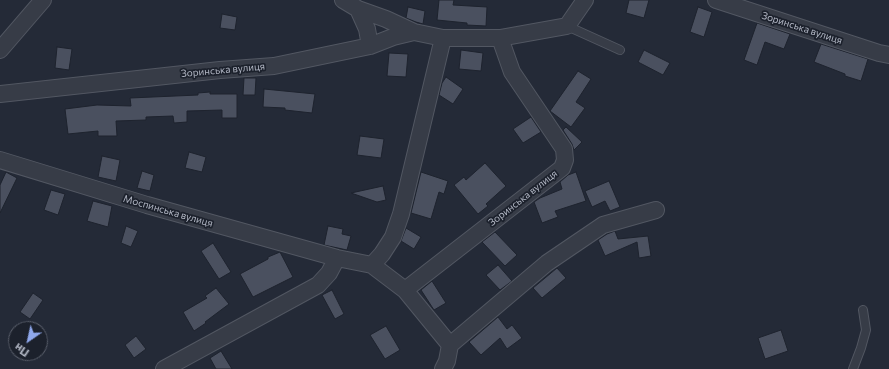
<!DOCTYPE html>
<html>
<head>
<meta charset="utf-8">
<style>
	body { margin:0 }
	#map { position:relative; width:889px; height:369px; overflow:hidden; background:#242a37; font-family:Commissioner,sans-serif }
	canvas { display:block }
	.north { position:absolute; left:8px; top:321px; width:40px; height:40px; box-sizing:border-box; background:#1c212c; border:1px solid #585d69; border-radius:50%; rotate:214deg; font-size:11px; font-weight:700; line-height:16px; text-align:center; color:#b2b7c4 }
	.north::after { content:''; display:block; margin:auto; width:14px; height:18px; background:#8fa8ec; clip-path:polygon(50% 0,100% 100%,50% 72%,0 100%) }
</style>
</head>
<body>
<div id="map">
<canvas width="889" height="369"></canvas>
<div class="north">Пн</div>
</div>
<script>
const c = document.querySelector('canvas').getContext('2d');
c.lineJoin = 'round';
function paint(path, color) { c.fillStyle = color; c.fill(path, 'evenodd'); }
const toPath = rows => new Path2D(rows.map(r => 'M' + r).join(''));
function trace(path, color, width, dash) { c.strokeStyle = color; c.lineWidth = width; c.lineCap = dash ? 'butt' : 'round'; c.setLineDash(dash || []); c.stroke(path); }
function drawText(font, color, halo, rows, align = 'center') {
  c.font = font + ' Commissioner,sans-serif'; c.lineWidth = 3.5; c.setLineDash([]); c.textBaseline = 'middle'; c.strokeStyle = halo; c.fillStyle = color; for (const [text, x, y, turn = 0] of rows) {
    c.save(); c.translate(x, y); c.rotate((+turn || 0) * Math.PI / 180); c.textAlign = isNaN(turn) ? turn : align; if (halo) c.strokeText(text, 0, 0); c.fillText(text, 0, 0); c.restore();
  }
}
const building = toPath([
	[439,0,454,0,453,5,487,7,486,26,467,25,467,23,437,20,439,0],
	[629,0,649,0,644,18,626,13,629,0],
	[408,7,425,11,423,24,416,22,406,18,408,7],
	[698,7,712,12,704,37,690,32,698,7],
	[222,14,237,17,235,30,220,28,222,14],
	[757,23,790,34,784,49,765,42,757,65,744,60,757,23],
	[821,44,868,59,861,81,845,76,845,74,814,62,821,44],
	[57,47,72,49,69,70,55,68,57,47],
	[461,50,483,53,481,71,459,69,461,50],
	[644,50,670,63,663,75,638,62,644,50],
	[389,53,408,54,406,77,387,76,389,53],
	[578,71,591,79,576,102,585,108,571,127,550,111,578,71],
	[446,77,463,89,453,104,439,95,442,83,446,77],
	[244,78,256,78,255,95,243,95,244,78],
	[264,89,315,94,312,113,285,110,285,108,263,107,264,89],
	[210,92,210,94,237,94,237,118,222,118,222,110,187,111,187,122,174,123,173,116,146,117,146,120,116,121,117,136,98,136,98,131,68,134,65,109,97,105,131,106,130,98,198,95,198,93,210,92],
	[531,117,541,132,523,143,513,129,531,117],
	[566,127,582,142,574,150,572,144,563,130,566,127],
	[360,136,384,139,381,158,357,155,360,136],
	[189,152,206,157,202,172,185,168,189,152],
	[102,156,120,160,116,181,98,177,102,156],
	[485,163,506,186,486,204,488,206,478,214,454,185,464,177,466,180,485,163],
	[142,171,154,175,150,191,137,188,142,171],
	[6,172,17,178,0,213,0,185,6,172],
	[421,172,448,181,444,194,439,192,431,219,411,213,421,172],
	[576,172,586,201,555,211,558,217,542,223,534,202,540,198,562,189,560,182,568,175,576,172],
	[609,181,620,207,610,211,605,201,592,207,585,191,609,181],
	[383,186,386,200,377,202,351,193,383,186],
	[51,190,65,194,58,215,44,210,51,190],
	[93,201,112,206,108,227,87,221,93,201],
	[126,226,138,231,131,247,121,243,126,226],
	[328,226,343,229,342,234,351,236,347,250,324,245,328,226],
	[406,228,421,237,414,249,401,241,406,228],
	[615,231,618,239,648,236,651,256,639,258,637,242,605,256,598,240,607,234,615,231],
	[495,232,517,255,505,266,482,242,495,232],
	[213,243,231,272,219,279,201,251,213,243],
	[280,252,293,277,253,297,240,274,268,259,268,257,280,252],
	[498,265,512,281,500,290,486,275,498,265],
	[557,268,566,278,542,298,533,288,557,268],
	[432,281,446,303,434,310,421,290,432,281],
	[216,288,229,304,205,322,206,323,194,331,183,312,207,298,205,296,216,288],
	[332,290,344,314,335,319,322,295,332,290],
	[33,293,43,300,30,319,20,312,33,293],
	[498,317,507,329,512,325,522,338,507,349,500,338,481,355,469,342,498,317],
	[386,326,400,350,385,359,370,335,386,326],
	[781,330,788,351,765,359,758,338,781,330],
	[136,336,146,349,134,358,125,345,136,336],
	[221,351,232,369,216,369,210,358,221,351]
]);
paint(building, '#4a505f');
trace(building, '#1e232e', 1);
const lane = toPath([
	[567,26,620,50],
	[853,369,861,348,866,330,863,310]
]);
const street = toPath([
	[343,0,358,9,386,19,414,32],
	[716,0,879,53,889,55],
	[358,9,367,29,370,46],
	[0,50,43,0],
	[0,94,220,70,274,66,370,46,393,37,414,32,443,38,500,38,567,26,585,0],
	[0,160,147,205,337,258,372,265,405,290,450,345],
	[372,265,382,254,393,237,401,214,443,38],
	[405,290,562,168,565,160,564,149,512,72,500,38],
	[450,345,547,263,603,225,656,210],
	[164,369,318,285,329,273,337,258],
	[443,369,447,361,450,345]
]);
trace(lane, '#525762', 10);
trace(street, '#525762', 18);
trace(lane, '#373c47', 8);
trace(street, '#373c47', 16);
drawText('10px', '#b2b7c4', '#1c212c', [
	["Зоринська вулиця",802,28,18],
	["Зоринська вулиця",223,70,-5],
	["Зоринська вулиця",523,198,-38],
	["Моспинська вулиця",168,211,16]
]);
</script>
</body>
</html>
